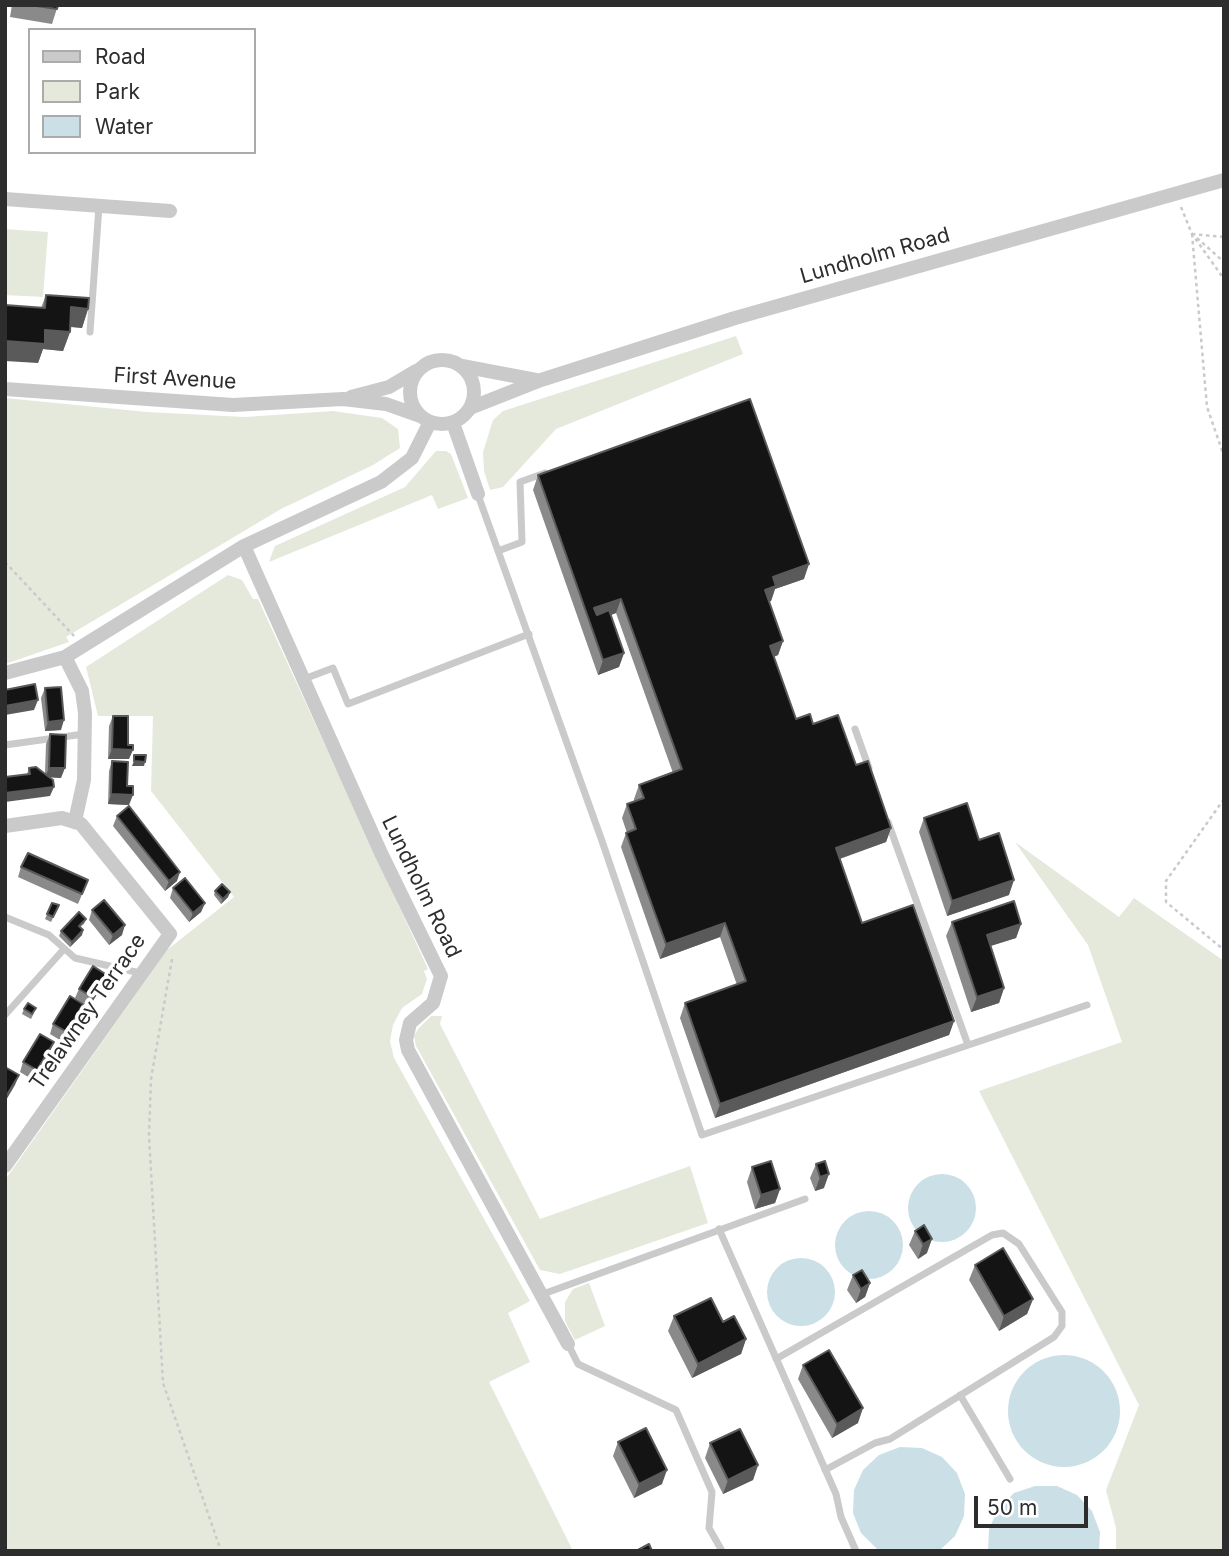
<!DOCTYPE html>
<html>
<head>
<meta charset="utf-8">
<style>
	body { margin:0 }
	#map { position:relative; width:1229px; height:1556px; overflow:hidden; background:#fff; font-family:Inter,sans-serif }
	canvas { display:block }
	.frame { position:absolute; inset:0; border:7px solid #2d2d2d; pointer-events:none }
	.legend { position:absolute; left:28px; top:28px; width:228px; height:126px; box-sizing:border-box; background:#fff; border:2px solid #ababab; margin:0; padding:9px 12px; list-style:none; font-size:21px; color:#2d2d2d }
	.legend li { display:flex; align-items:center; gap:14px; height:35px }
	.legend b { width:35px; border:2px solid #ababab }
	.scale { position:absolute; left:974px; top:1496px; width:114px; height:32px; box-sizing:border-box; border:4px solid #2d2d2d; border-top:0; padding-left:9px; font-size:21px; line-height:24px; white-space:nowrap; color:#2d2d2d; -webkit-text-stroke:5px #fff; paint-order:stroke }
</style>
</head>
<body>
<div id="map">
<canvas width="1229" height="1556"></canvas>
<div class="frame"></div>
<ul class="legend">
<li><b style="height:9px;background:#cacaca"></b>Road</li>
<li><b style="height:19px;background:#e5e9dc"></b>Park</li>
<li><b style="height:19px;background:#cbdfe6"></b>Water</li>
</ul>
<div class="scale">50 m</div>
</div>
<script>
const c = document.querySelector('canvas').getContext('2d');
c.lineJoin = 'round';
function paint(path, color) { c.fillStyle = color; c.fill(path, 'evenodd'); }
const toPath = rows => new Path2D(rows.map(r => 'M' + r).join(''));
function trace(path, color, width, dash) { c.strokeStyle = color; c.lineWidth = width; c.lineCap = dash ? 'butt' : 'round'; c.setLineDash(dash || []); c.stroke(path); }
function drawText(font, color, halo, rows, align = 'center') {
  c.font = font + ' Inter,sans-serif'; c.lineWidth = 7; c.setLineDash([]); c.textBaseline = 'middle'; c.strokeStyle = halo; c.fillStyle = color; for (const [text, x, y, turn = 0] of rows) {
    c.save(); c.translate(x, y); c.rotate((+turn || 0) * Math.PI / 180); c.textAlign = isNaN(turn) ? turn : align; if (halo) c.strokeText(text, 0, 0); c.fillText(text, 0, 0); c.restore();
  }
}
paint(toPath([
	[5,229,48,232,43,297,5,295],
	[736,336,743,354,556,429,503,487,490,490,484,471,483,452,493,420,503,411],
	[5,398,147,412,245,417,333,411,382,418,398,429,400,448,373,465,281,509,66,637,69,642,5,664],
	[436,451,446,451,451,454,468,498,438,509,432,495,269,562,275,546,405,487],
	[228,575,242,580,253,599,258,599,428,969,424,971,427,979,422,994,402,1008,393,1025,390,1041,394,1058,530,1301,508,1313,530,1362,489,1382,573,1551,5,1551,5,1180,167,950,234,897,151,791,153,716,98,716,86,667],
	[1015,842,1119,917,1134,898,1224,961,1224,1551,1116,1551,1116,1528,1106,1490,1139,1405,979,1091,1122,1042,1088,945],
	[431,1016,442,1016,440,1024,540,1219,690,1166,708,1223,560,1274,540,1270,416,1046,414,1036,418,1029],
	[589,1283,605,1326,575,1340,565,1321,565,1302,573,1289]
]), '#e5e9dc');
paint(toPath([
	'908 1208a34 34 0 1 1 68 0a34 34 0 1 1-68 0Z',
	'835 1245a34 34 0 1 1 68 0a34 34 0 1 1-68 0Z',
	'767 1292a34 34 0 1 1 68 0a34 34 0 1 1-68 0Z',
	'1008 1411a56 56 0 1 1 112 0a56 56 0 1 1-112 0Z',
	[900,1447,922,1448,942,1457,957,1473,965,1494,964,1516,955,1536,939,1551,879,1551,861,1533,853,1513,854,1490,863,1470,879,1455],
	[1035,1486,1057,1486,1077,1495,1092,1511,1100,1532,1099,1551,988,1551,989,1529,998,1509,1014,1493]
]), '#cbdfe6');
trace(toPath([
	[1181,207,1192,234,1224,279],
	[1192,234,1207,407,1224,456],
	[1192,234,1224,237],
	[1197,238,1224,262],
	[5,562,74,636],
	[1224,799,1166,881,1166,902,1224,950],
	[172,959,151,1079,149,1136,163,1383,221,1551]
]), '#cacaca', 2.5, [3.5, 3.5]);
trace(toPath([
	[90,332,99,206],
	[478,495,602,841,702,1135,1087,1005],
	[498,551,522,542,520,482,545,473],
	[304,679,333,668,348,704,529,634],
	[855,729,869,768],
	[5,745,84,734],
	[888,822,968,1045],
	[5,917,49,935,75,958,140,973],
	[5,1015,64,949],
	[719,1229,836,1494,841,1517,856,1551],
	[543,1294,805,1199],
	[568,1344,578,1364,676,1410,712,1492,709,1528,722,1551],
	[776,1359,992,1235,1003,1233,1019,1244,1062,1312,1062,1326,1054,1337,890,1439,875,1443,825,1470],
	[960,1395,1010,1479]
]), '#cacaca', 7);
trace(toPath([
	[5,199,170,211],
	'410 392a32 32 0 1 1 64 0a32 32 0 1 1-64 0Z',
	[462,366,536,380],
	[5,389,233,405,343,399,386,404,420,416],
	[351,397,389,387,416,371],
	[470,408,541,380,735,318,1224,180],
	[453,423,478,494],
	[244,546,381,853,441,976,433,1003,410,1023,406,1040,408,1050,568,1344],
	[65,657,82,691,85,713,84,780,75,821],
	[5,673,65,657,244,546,381,482,412,458,430,422],
	[5,826,62,818,81,824,170,934,5,1166]
]), '#cacaca', 14);
paint(toPath([
	[12,5,58,5,52,24,10,17],
	[46,295,88,309,82,328,70,327,70,332,63,351,43,349,38,363,41,308],
	[538,475,804,579,775,589,771,601,769,602,783,641,778,655,774,657,796,719,813,724,856,765,891,828,886,842,840,859,862,923,954,1021,949,1035,715,1118,680,1018,685,1003,737,985,720,937,660,959,621,847,626,833,627,833,622,818,627,804,634,801,634,799,639,785,673,773,616,613,611,615,624,653,619,667,598,675,533,490],
	[45,688,61,730,45,731,41,698],
	[113,716,128,745,129,759,108,759,109,726],
	[50,734,61,778,49,777,50,796,27,774,29,768,45,774,46,744],
	[112,761,129,805,108,804,109,771],
	[117,816,177,881,165,891,113,826],
	[924,818,979,840,1009,895,947,916,919,832],
	[21,867,88,880,78,904,18,877],
	[173,888,205,903,201,912,189,922,170,898],
	[215,891,230,892,228,897,221,904,214,895],
	[52,903,59,905,51,922,45,919],
	[92,910,122,935,109,945,89,920],
	[86,919,84,924,80,927,83,930,82,935,70,947,59,936,61,931],
	[952,922,1021,924,1016,938,990,946,1004,988,999,1003,971,1012,946,936],
	[107,975,103,985,89,1007,75,998,79,989],
	[24,1009,34,1013,31,1019,22,1014],
	[80,1013,63,1042,50,1034,53,1024],
	[54,1042,50,1051,33,1080,20,1072,23,1062],
	[816,1164,824,1188,815,1191,810,1178],
	[752,1167,780,1189,775,1203,755,1209,747,1182],
	[924,1225,927,1253,918,1259,909,1245,915,1231],
	[975,1265,1033,1299,1027,1314,999,1331,969,1280],
	[853,1275,870,1283,865,1297,856,1303,847,1290],
	[674,1316,723,1322,746,1339,741,1354,692,1378,668,1331],
	[803,1365,858,1423,832,1438,798,1379],
	[618,1442,662,1484,634,1498,613,1456],
	[710,1443,758,1465,753,1480,723,1494,705,1458]
]), '#8a8a8a');
paint(toPath([
	[71,307,88,309,82,328,64,326],
	[45,330,70,332,63,351,43,349,38,363,5,361,5,341],
	[809,564,804,579,775,589,771,601,760,605,765,590,773,577],
	[621,599,616,613,589,623,594,608],
	[783,641,778,655,765,660,770,646],
	[624,653,619,667,598,675,603,660],
	[38,700,34,710,5,715,5,706],
	[64,720,61,730,45,731,48,722],
	[112,749,133,750,129,759,108,759],
	[134,761,145,762,144,766,132,766],
	[49,768,65,768,61,778,45,777],
	[54,787,50,796,5,802,5,793],
	[111,794,133,795,129,805,108,804],
	[891,828,886,842,830,862,836,848],
	[180,872,177,881,165,891,169,881],
	[1014,880,1009,895,947,916,952,901],
	[230,892,228,897,221,904,223,899],
	[205,903,201,912,189,922,193,913],
	[725,923,720,937,660,959,666,944],
	[1021,924,1016,938,981,949,987,935],
	[125,925,122,935,109,945,113,935],
	[83,930,82,935,70,947,72,942],
	[107,975,103,985,89,1007,92,997],
	[1004,988,999,1003,971,1012,977,997],
	[83,1004,80,1013,63,1042,67,1032],
	[954,1021,949,1035,715,1118,720,1104],
	[54,1042,50,1051,33,1080,37,1070],
	[19,1075,15,1085,5,1102,5,1098],
	[829,1174,824,1188,815,1191,820,1177],
	[780,1189,775,1203,755,1209,761,1195],
	[932,1239,927,1253,918,1259,923,1244],
	[870,1283,865,1297,856,1303,861,1289],
	[1033,1299,1027,1314,999,1331,1004,1316],
	[746,1339,741,1354,692,1378,698,1364],
	[863,1408,858,1423,832,1438,837,1424],
	[758,1465,753,1480,723,1494,728,1480],
	[667,1470,662,1484,634,1498,639,1484]
]), '#5a5a5a');
const building = toPath([
	[30,5,58,5,57,9,30,5],
	[46,295,89,298,88,309,71,307,70,332,45,330,45,344,5,341,5,305,45,308,46,295],
	[750,399,809,564,773,577,776,586,765,590,783,641,770,646,796,719,810,714,813,724,838,715,856,765,868,761,891,828,836,848,862,923,913,905,954,1021,720,1104,685,1003,746,981,725,923,666,944,626,833,636,829,627,804,644,798,639,785,682,769,621,599,594,608,597,615,609,610,624,653,603,660,538,475,750,399],
	[35,684,38,700,5,706,5,690,35,684],
	[61,687,64,720,48,722,45,688,61,687],
	[113,716,128,716,128,745,133,745,133,750,112,749,113,716],
	[50,734,66,735,65,768,49,768,50,734],
	[134,755,146,755,145,762,134,761,134,755],
	[112,761,128,762,127,786,133,786,133,795,111,794,112,761],
	[36,767,53,780,54,787,5,793,5,777,30,774,29,768,36,767],
	[967,803,979,840,999,833,1014,880,952,901,924,818,967,803],
	[129,806,180,872,169,881,117,816,129,806],
	[28,853,88,880,82,894,21,867,28,853],
	[185,878,205,903,193,913,173,888,185,878],
	[222,884,230,892,223,899,215,891,222,884],
	[104,900,125,925,113,935,92,910,104,900],
	[1014,901,1021,924,987,935,1004,988,977,997,952,922,1014,901],
	[52,903,59,905,53,917,47,914,52,903],
	[79,912,86,919,79,926,83,930,72,942,61,931,79,912],
	[93,966,107,975,92,997,79,989,93,966],
	[70,996,83,1004,67,1032,53,1024,70,996],
	[28,1003,36,1008,32,1014,24,1009,28,1003],
	[40,1034,54,1042,37,1070,23,1062,40,1034],
	[5,1067,19,1075,5,1098,5,1067],
	[771,1161,780,1189,761,1195,752,1167,771,1161],
	[825,1161,829,1174,820,1177,816,1164,825,1161],
	[924,1225,932,1239,923,1244,915,1231,924,1225],
	[1003,1248,1033,1299,1004,1316,975,1265,1003,1248],
	[862,1270,870,1283,861,1289,853,1275,862,1270],
	[711,1298,723,1322,734,1316,746,1339,698,1364,674,1316,711,1298],
	[829,1350,863,1408,837,1424,803,1365,829,1350],
	[646,1428,667,1470,639,1484,618,1442,646,1428],
	[740,1429,758,1465,728,1480,710,1443,740,1429],
	[649,1544,652,1551,636,1551,649,1544]
]);
paint(building, '#141414');
trace(building, '#5a5a5a', 2);
drawText('21px', '#2d2d2d', '#fff', [
	["Lundholm Road",875,256,-16],
	["First Avenue",175,379,3],
	["Lundholm Road",421,887,64],
	["Trelawney Terrace",88,1012,-55]
]);
</script>
</body>
</html>
